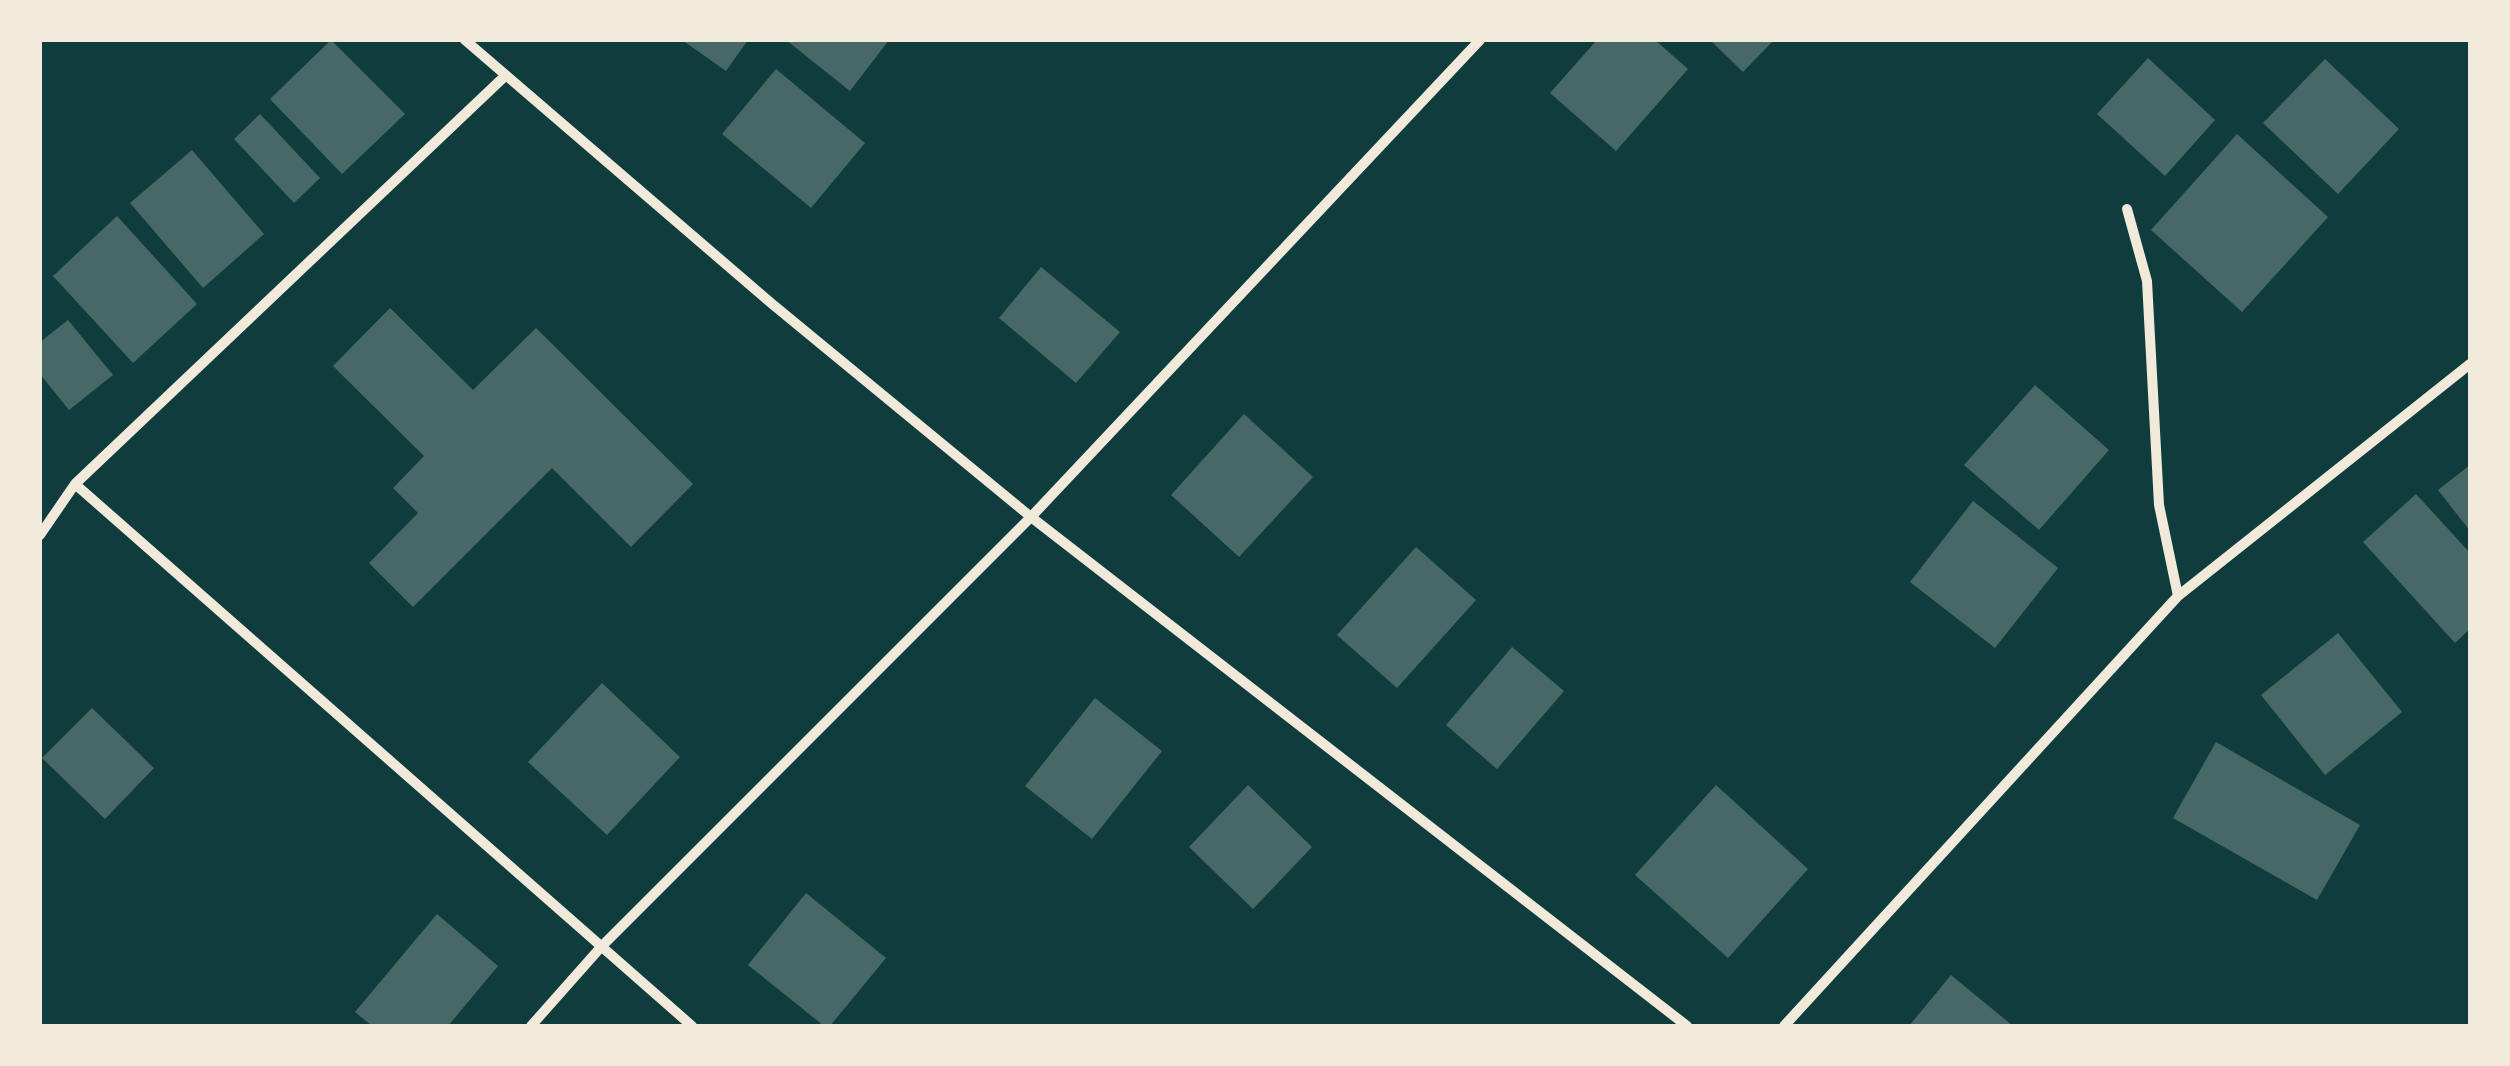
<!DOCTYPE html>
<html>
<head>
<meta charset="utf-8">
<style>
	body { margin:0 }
	#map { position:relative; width:2510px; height:1066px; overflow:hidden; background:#0f3d3e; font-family:"Fira Sans Condensed",sans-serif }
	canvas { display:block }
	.frame { position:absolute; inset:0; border:42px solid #f1e9da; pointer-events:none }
</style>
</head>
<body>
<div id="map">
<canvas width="2510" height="1066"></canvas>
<div class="frame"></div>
</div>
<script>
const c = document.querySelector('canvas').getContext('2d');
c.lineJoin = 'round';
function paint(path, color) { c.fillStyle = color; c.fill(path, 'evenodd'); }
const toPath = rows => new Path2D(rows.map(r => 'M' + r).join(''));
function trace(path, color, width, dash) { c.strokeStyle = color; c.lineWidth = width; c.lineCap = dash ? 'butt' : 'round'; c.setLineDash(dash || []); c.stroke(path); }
paint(toPath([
	[331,40,405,114,342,174,270,99],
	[682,40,748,40,726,71],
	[786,40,889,40,850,91],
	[1597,40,1655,40,1688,69,1616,151,1550,93],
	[1710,40,1774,40,1743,72],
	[2148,58,2215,120,2165,176,2097,114],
	[2325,59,2399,129,2338,194,2263,123],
	[776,69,865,143,811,208,722,134],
	[260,114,320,178,294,203,234,139],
	[2237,134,2328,217,2242,312,2151,230],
	[192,150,264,234,203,288,130,203],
	[117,216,197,304,133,363,53,276],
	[1041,267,1120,332,1076,383,999,318],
	[390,308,473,390,536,328,693,484,631,547,552,468,413,607,369,563,418,513,393,488,424,456,333,366],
	[68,320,113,375,69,410,40,374,40,342],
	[2035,385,2109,450,2039,530,1964,465],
	[1244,414,1313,477,1239,557,1171,495],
	[2470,465,2470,531,2438,490],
	[2416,494,2470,553,2470,629,2455,643,2363,542],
	[1973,501,2058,568,1995,648,1910,582],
	[1416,547,1476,600,1397,688,1337,635],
	[2338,633,2402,712,2325,775,2261,695],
	[1512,647,1564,691,1497,769,1446,725],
	[602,683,680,757,607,835,528,762],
	[1095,698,1162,751,1092,839,1025,786],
	[92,708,154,768,105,819,42,758],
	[2216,742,2360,825,2317,900,2173,818],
	[1248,785,1312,847,1253,909,1189,847],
	[1716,785,1808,869,1728,958,1635,875],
	[806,893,886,958,830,1026,824,1026,748,965],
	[437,914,498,966,448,1026,372,1026,355,1012],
	[1951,975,2013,1026,1909,1026]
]), '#486865');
trace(toPath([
	[465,40,771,303,1031,517,1687,1026],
	[2127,209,2147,281,2159,505,2178,596],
	[75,484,692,1026],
	[40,535,75,484,505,76],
	[531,1026,601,947,1031,517,1480,40],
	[1784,1026,2178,596,2470,364]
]), '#f1e9da', 10);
</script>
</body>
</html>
